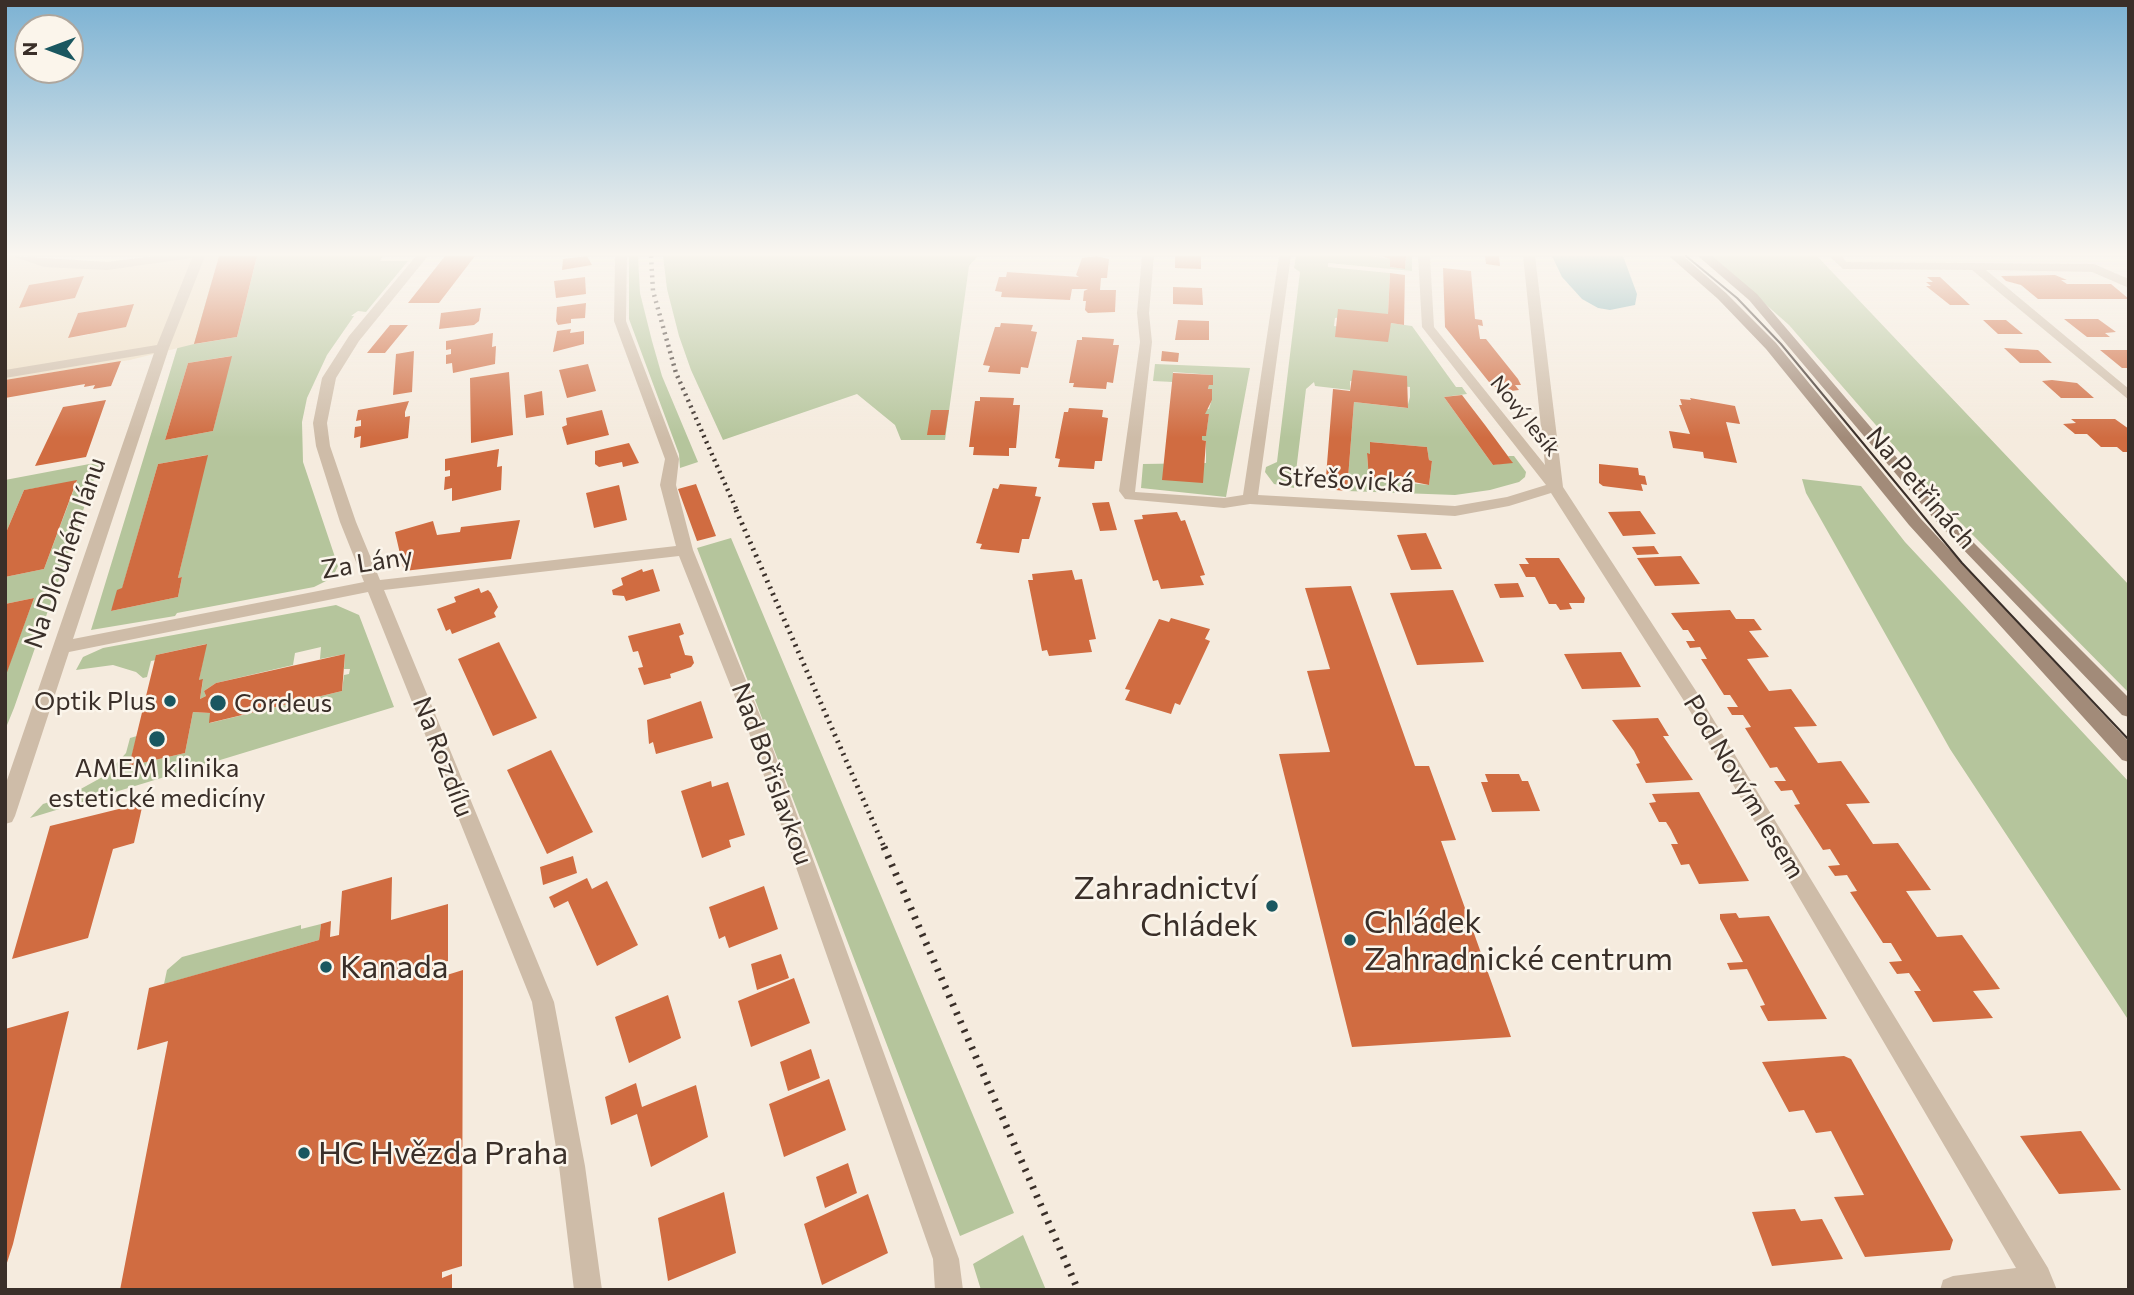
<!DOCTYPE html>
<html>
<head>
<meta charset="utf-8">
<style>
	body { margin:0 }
	#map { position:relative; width:2134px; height:1295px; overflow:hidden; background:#f5ebde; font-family:Commissioner,sans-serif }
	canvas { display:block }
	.frame { position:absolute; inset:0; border:7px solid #3a2f29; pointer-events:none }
	.north { position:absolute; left:14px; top:14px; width:70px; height:70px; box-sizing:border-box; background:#fbf5eb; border:2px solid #aea69d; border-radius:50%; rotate:270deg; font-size:19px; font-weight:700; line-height:28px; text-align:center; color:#3a2f29 }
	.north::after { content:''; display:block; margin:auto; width:24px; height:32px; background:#1a5760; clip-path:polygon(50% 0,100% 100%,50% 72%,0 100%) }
</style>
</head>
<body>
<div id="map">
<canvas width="2134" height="1295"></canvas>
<div class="frame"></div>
<div class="north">N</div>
</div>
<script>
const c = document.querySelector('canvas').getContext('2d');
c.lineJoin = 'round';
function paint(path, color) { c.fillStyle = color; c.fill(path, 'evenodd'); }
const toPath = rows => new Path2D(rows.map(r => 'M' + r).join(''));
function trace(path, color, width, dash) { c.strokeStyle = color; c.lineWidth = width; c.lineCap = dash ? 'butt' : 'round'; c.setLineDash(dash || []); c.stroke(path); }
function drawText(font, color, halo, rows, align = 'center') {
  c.font = font + ' Commissioner,sans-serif'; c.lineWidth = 5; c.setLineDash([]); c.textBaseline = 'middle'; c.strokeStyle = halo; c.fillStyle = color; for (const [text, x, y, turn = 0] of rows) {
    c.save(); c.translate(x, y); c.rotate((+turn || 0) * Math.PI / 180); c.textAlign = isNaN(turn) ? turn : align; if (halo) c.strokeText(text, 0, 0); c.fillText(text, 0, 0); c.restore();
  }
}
paint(toPath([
	[257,256,383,256,380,261,408,261,366,312,358,311,351,316,354,316,327,355,307,398,302,422,303,462,338,566,332,578,314,587,177,613,175,616,91,630,199,277,212,281,195,344,237,337],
	[231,356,213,431,165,440,188,363],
	[207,455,178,578,182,577,178,597,111,611,122,589,158,464],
	[629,256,638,256,640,293,652,341,662,376,698,462,680,468,679,454,629,319],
	[663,256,978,256,969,266,945,440,901,440,895,425,857,394,723,440,691,370,679,336,667,289],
	[1296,256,1370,256,1390,259,1390,267,1405,269,1406,256,1412,256,1412,271,1328,263,1328,267,1390,273,1388,314,1335,318,1334,326,1388,332,1391,323,1412,326,1456,387,1462,387,1467,394,1444,397,1493,465,1512,462,1508,456,1514,456,1526,472,1525,477,1519,482,1490,490,1455,495,1347,491,1354,402,1407,408,1410,397,1410,387,1350,381,1350,390,1315,386,1314,382,1306,389,1294,488,1274,484,1265,472,1266,467,1277,462,1300,272,1294,268],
	[1371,442,1427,447,1429,460,1432,461,1429,485,1369,479,1367,454,1370,454],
	[1711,256,1817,256,2129,585,2129,693,1960,522,1789,325],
	[1155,364,1250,368,1226,497,1141,488,1143,464,1206,463,1206,441,1202,440,1202,435,1206,435,1209,414,1204,414,1205,409,1209,409,1212,399,1212,389,1208,389,1209,385,1213,385,1213,375,1173,372,1173,382,1153,381],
	[100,462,14,708,5,730,5,676,34,598,5,604,5,577,44,569,77,481,24,490,5,535,5,480],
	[1802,479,1861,486,1905,542,2129,782,2129,1021,1950,749,1806,493],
	[731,538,1014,1213,960,1236,697,548],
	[336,605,359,615,394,707,30,818,43,804,68,796,106,775,126,753,130,738,137,736,129,766,185,753,193,712,210,713,210,723,342,691,344,675,349,674,350,669,344,669,345,654,320,659,321,647,295,653,293,665,216,683,204,691,206,696,200,699,203,680,199,680,206,644,156,655,156,660,151,661,147,677,143,678,136,672,113,665,76,670,83,657,103,648],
	[321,924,319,940,164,984,167,970,182,957,301,925,301,929],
	[1023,1235,1046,1290,981,1290,973,1264]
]), '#b5c59c');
paint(toPath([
	[5,256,107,262,160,256,219,256,194,344,130,360,5,380],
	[83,277,75,298,19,308],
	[133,304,88,335,68,338,78,313]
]), '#eedec4');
paint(toPath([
	[1552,256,1623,256,1637,294,1635,305,1610,310,1598,308,1582,299,1562,277]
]), '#7aaeb4');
paint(toPath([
	[219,256,257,256,237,337,194,344],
	[445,256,475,256,439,303,408,303],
	[587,256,592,265,562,270,563,259],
	[1096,256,1109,259,1107,278,1101,278,1100,290,1116,290,1115,312,1088,313,1085,310,1086,301,1083,301,1084,291,1088,289,1072,289,1070,300,1001,297,1002,292,995,291,999,277,1006,277,1007,272,1079,277,1076,275,1082,258],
	[1175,256,1201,256,1201,269,1175,268],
	[1381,256,1406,256,1405,269,1390,267,1390,259],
	[1485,256,1499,256,1500,266,1486,264],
	[1443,268,1471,271,1475,319,1482,320,1483,326,1478,325,1480,339,1486,339,1518,379,1521,385,1515,385,1519,390,1503,392,1499,387,1493,387,1445,327],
	[1390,273,1405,275,1404,325,1391,323,1388,342,1335,337,1338,309,1388,314],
	[2055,275,2067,280,2061,280,2067,284,2111,284,2129,299,2038,299,2021,285,2006,281,2001,276],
	[84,276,75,298,19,308,29,285],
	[585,277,586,294,556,298,554,281],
	[1927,277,1940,277,1970,305,1950,305,1926,286,1931,286,1926,282,1933,282],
	[1173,287,1202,288,1203,305,1173,304],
	[586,303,585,318,571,319,571,323,558,325,556,321,557,307],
	[134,304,126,327,68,338,78,313],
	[481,308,479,321,474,325,439,329,441,313],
	[2064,319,2098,319,2116,332,2105,333,2110,337,2087,337],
	[1178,320,1209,321,1209,340,1175,340],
	[1983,320,2006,320,2023,334,1998,334],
	[1001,323,1033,325,1031,331,1037,332,1028,368,1021,367,1020,374,988,372,990,366,983,365,995,327,1000,327],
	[390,325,408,325,385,353,367,353],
	[571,329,570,333,584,331,584,344,553,352,557,331],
	[493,333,492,347,496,346,495,364,453,373,452,363,446,364,446,355,451,354,451,349,446,350,446,341],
	[1082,337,1114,339,1113,345,1119,345,1113,383,1107,382,1106,389,1073,387,1074,383,1069,383,1077,340,1082,340],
	[2004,348,2038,350,2052,363,2020,363],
	[2100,350,2129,350,2129,368,2122,368],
	[414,351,412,392,393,395,396,354],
	[1162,351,1179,353,1178,362,1161,361],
	[232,356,213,431,165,440,188,363],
	[121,361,111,386,93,389,95,385,84,387,85,384,5,398,5,380],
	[588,364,596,391,567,398,559,370],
	[1353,370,1407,376,1408,408,1354,402,1347,491,1325,489,1333,389,1350,391],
	[509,372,513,435,471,443,470,378],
	[1173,373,1213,375,1213,385,1209,385,1208,389,1212,389,1212,400,1205,414,1209,414,1206,436,1202,436,1202,440,1206,441,1203,483,1162,480],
	[2052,380,2077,383,2094,398,2061,398,2042,381],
	[542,391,544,415,526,418,524,395],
	[1462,395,1485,425,1513,463,1493,465,1444,397],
	[980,397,1014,398,1013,405,1020,405,1016,448,1009,448,1009,456,973,455,974,447,969,447,975,401,980,401],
	[1690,398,1735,406,1740,424,1726,422,1737,463,1704,458,1703,452,1673,448,1669,431,1690,434,1679,405,1682,405,1680,399,1691,400],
	[106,400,86,457,35,466,63,407],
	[409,401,405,412,405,417,410,416,408,438,360,448,361,436,354,438,355,427,361,426,361,420,356,421,358,410],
	[1069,408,1103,410,1102,417,1108,418,1102,461,1095,461,1094,469,1058,467,1060,459,1055,458,1064,412,1068,412],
	[602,410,609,435,567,445,562,427,567,425,566,418],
	[931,410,949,410,945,435,927,435],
	[2071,419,2115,419,2129,429,2129,452,2123,452,2117,447,2101,447,2087,434,2075,434,2063,424,2076,423],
	[1370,442,1427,447,1429,460,1432,461,1429,485,1404,480,1369,479,1367,453,1370,454],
	[629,443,639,463,623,467,622,462,599,467,595,464,595,451],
	[499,449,497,467,502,466,501,490,452,501,452,488,444,490,445,477,450,476,450,470,445,471,445,459],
	[208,455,178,578,182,577,178,597,111,611,117,590,122,588,158,464],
	[1599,464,1638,468,1639,475,1645,476,1647,485,1641,484,1643,491,1603,486,1599,483],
	[77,480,44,569,5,577,5,535,24,490],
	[696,484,716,536,697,541,678,489],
	[1000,484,1037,487,1035,496,1041,497,1029,539,1022,539,1019,553,980,549,982,544,976,543,993,488,998,489],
	[619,485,627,520,594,528,586,493],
	[1109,502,1117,530,1100,531,1092,503],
	[1640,511,1656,534,1623,536,1608,512],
	[1177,512,1181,521,1185,520,1205,575,1200,576,1204,585,1161,589,1158,580,1153,581,1134,520,1143,519,1142,515],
	[520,520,511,559,404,571,395,532,433,521,437,535,460,532,461,527],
	[1426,533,1442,569,1411,570,1397,535],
	[1654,546,1659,554,1637,555,1632,547],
	[1681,556,1700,584,1655,586,1637,558],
	[1525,558,1559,558,1585,598,1584,603,1569,603,1572,609,1560,610,1556,604,1549,604,1535,577,1526,577,1519,564,1529,564],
	[642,569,643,572,653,569,660,591,626,601,624,596,613,595,612,590,623,585,621,578],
	[1072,570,1075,580,1082,579,1096,639,1089,640,1092,652,1049,656,1047,650,1042,651,1028,580,1033,580,1032,574],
	[1518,583,1524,597,1500,598,1494,584],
	[1351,586,1415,766,1429,766,1456,840,1441,841,1511,1037,1352,1047,1279,754,1330,752,1307,671,1330,669,1305,588],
	[479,588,481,593,488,590,491,593,498,607,494,613,496,617,452,634,450,629,446,631,437,609,456,602,454,597],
	[1453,590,1484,662,1417,665,1390,593],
	[34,598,6,675,5,675,5,604],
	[1730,610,1736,619,1754,619,1762,630,1749,631,1769,657,1747,659,1769,691,1791,689,1817,726,1794,727,1818,763,1841,761,1870,803,1846,804,1873,844,1898,843,1931,890,1906,891,1937,937,1962,935,2000,989,1973,991,1993,1018,1933,1022,1914,991,1921,991,1909,973,1897,974,1889,962,1902,961,1891,943,1883,943,1850,892,1857,891,1847,875,1835,876,1828,866,1840,865,1830,849,1823,850,1794,805,1800,804,1792,790,1781,791,1774,781,1786,781,1777,767,1770,768,1745,728,1751,727,1743,715,1732,715,1727,707,1738,707,1730,695,1724,695,1701,659,1707,659,1700,647,1690,648,1686,641,1695,641,1688,630,1683,630,1671,613],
	[1171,618,1210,629,1205,639,1210,641,1180,705,1175,703,1171,714,1125,700,1130,690,1125,689,1159,619,1169,622],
	[680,623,684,634,679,636,685,655,692,656,694,663,691,667,670,674,671,678,644,685,638,668,643,667,638,651,633,652,628,636],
	[499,642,537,718,493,736,458,659],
	[207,644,199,680,203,679,200,699,206,696,204,691,216,683,345,654,342,691,209,723,210,713,193,712,185,753,129,766,156,655],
	[1621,652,1641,687,1582,689,1564,654],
	[701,701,713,738,656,754,653,742,649,744,647,720],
	[1658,718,1669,736,1663,736,1693,780,1646,783,1636,764,1640,763,1634,751,1612,720],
	[551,750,593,832,547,854,507,770],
	[1485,774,1519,774,1522,781,1528,781,1540,811,1492,812,1481,782,1488,782],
	[711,781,712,787,728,782,745,835,729,840,731,847,702,858,681,791],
	[1699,792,1719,827,1749,881,1699,884,1689,864,1681,865,1671,844,1678,844,1671,830,1666,822,1659,822,1649,803,1656,802,1652,794],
	[143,803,134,843,113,849,88,938,12,959,50,826],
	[573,856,577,873,543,885,540,867],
	[392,877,391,920,448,904,448,961,437,964,437,978,463,970,462,1266,442,1272,442,1278,452,1274,452,1290,120,1290,168,1041,137,1050,149,988,319,940,321,924,331,921,330,937,339,935,342,891],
	[587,878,592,889,607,881,638,945,597,966,568,901,554,908,549,897],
	[764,886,778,929,729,948,725,936,719,939,709,907],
	[1736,913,1739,918,1769,916,1827,1019,1768,1021,1760,1006,1765,1005,1747,969,1730,970,1727,963,1743,962,1720,919,1720,914],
	[781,954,789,978,757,990,751,964],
	[794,978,810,1023,751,1047,738,1001],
	[668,995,681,1038,629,1063,615,1017],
	[69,1011,13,1244,5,1269,5,1029],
	[811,1049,820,1078,788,1091,780,1062],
	[1844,1056,1851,1059,1953,1240,1950,1250,1865,1257,1834,1197,1864,1195,1831,1131,1816,1133,1804,1110,1789,1112,1762,1062],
	[829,1079,846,1130,784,1157,769,1104],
	[636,1083,642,1107,696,1085,708,1137,651,1167,637,1114,611,1125,605,1097],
	[2081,1131,2121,1190,2059,1194,2020,1136],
	[848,1163,857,1193,825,1208,816,1177],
	[724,1192,736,1253,668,1281,658,1218],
	[868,1194,888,1253,822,1285,804,1224],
	[1795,1209,1801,1221,1822,1219,1843,1259,1772,1266,1752,1212]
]), '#d06c41');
paint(toPath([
	[12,256,107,262,156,256,205,256,169,348,73,639,364,582,340,522,316,446,313,423,322,378,349,336,416,256,428,256,359,341,336,378,327,423,330,446,356,522,380,580,676,546,660,485,665,459,614,321,615,256,627,256,626,321,679,459,676,485,693,550,766,730,959,1259,963,1290,935,1290,933,1259,748,730,679,556,384,590,554,1002,585,1166,602,1290,574,1290,559,1166,532,1002,368,592,69,652,15,816,12,822,5,824,5,786,154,353,5,378,5,370,157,345,192,258,107,270,44,267,12,256],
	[1142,256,1154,256,1149,313,1152,342,1135,492,1224,498,1243,495,1279,256,1291,256,1258,495,1455,506,1507,497,1546,485,1422,327,1418,256,1430,256,1434,327,1545,465,1523,256,1535,256,1563,487,1696,691,2048,1268,2057,1290,1940,1290,1943,1280,1953,1276,2016,1268,1684,701,1551,493,1509,506,1455,516,1250,504,1224,508,1125,499,1119,491,1140,342,1137,313,1142,256],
	[1829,256,1842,256,1846,262,2094,264,2129,279,2129,288,2092,272,1986,270,2129,389,2129,400,1972,270,1843,269,1829,256]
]), '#cebca8');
paint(toPath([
	[1669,256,1683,256,1726,293,1776,343,1921,519,2129,742,2129,762,2122,760,1909,525,1766,349,1718,299,1669,256],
	[1698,256,1712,256,1757,294,1944,513,2129,698,2129,717,2122,715,1934,519,1749,300,1698,256]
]), '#a28b79');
trace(toPath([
	[1686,256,1737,298,1781,344,1962,563,2129,740]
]), '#3a2f29', 2);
trace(toPath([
	[651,256,653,291,676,373,737,511]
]), '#3a2f29', 4.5, [2, 4.5]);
trace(toPath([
	[736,510,885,849]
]), '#3a2f29', 5, [2, 5]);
trace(toPath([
	[884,847,1078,1290]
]), '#3a2f29', 7, [2.5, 7]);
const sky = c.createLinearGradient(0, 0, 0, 438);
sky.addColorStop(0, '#7cb2d3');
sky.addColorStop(0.58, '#faf6f0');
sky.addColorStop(1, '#faf6f000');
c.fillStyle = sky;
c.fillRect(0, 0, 2134, 438);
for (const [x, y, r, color] of [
	[170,701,7,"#1a5760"],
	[218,703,9,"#1a5760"],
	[157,739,9,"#1a5760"],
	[1272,906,7,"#1a5760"],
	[1350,940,7,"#1a5760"],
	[326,967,7,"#1a5760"],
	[304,1153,7,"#1a5760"]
]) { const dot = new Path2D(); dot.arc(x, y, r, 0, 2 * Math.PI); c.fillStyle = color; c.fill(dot); trace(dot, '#fbf5eb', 2.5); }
drawText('21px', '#3a2f29', '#fbf5eb', [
	["Nový lesík",1525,416,51]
]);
drawText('26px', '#3a2f29', '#fbf5eb', [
	["Střešovická",1346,480,3],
	["Na Petřinách",1921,488,49],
	["Na Dlouhém lánu",65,553,-71],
	["Za Lány",367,563,-9],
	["Na Rozdílu",443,757,69],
	["Nad Bořislavkou",772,774,70],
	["Pod Novým lesem",1744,787,59]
]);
drawText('26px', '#3a2f29', '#fbf5eb', [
	["Optik Plus",156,701],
	["Cordeus",234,703,"left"],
	["AMEM klinika",157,768,"center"],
	["estetické medicíny",157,798,"center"]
], 'right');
drawText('32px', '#3a2f29', '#fbf5eb', [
	["Zahradnictví",1258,888,"right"],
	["Chládek",1258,925,"right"],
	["Chládek",1364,922],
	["Zahradnické centrum",1364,959],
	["Kanada",340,967],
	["HC Hvězda Praha",318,1153]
], 'left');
</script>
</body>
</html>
